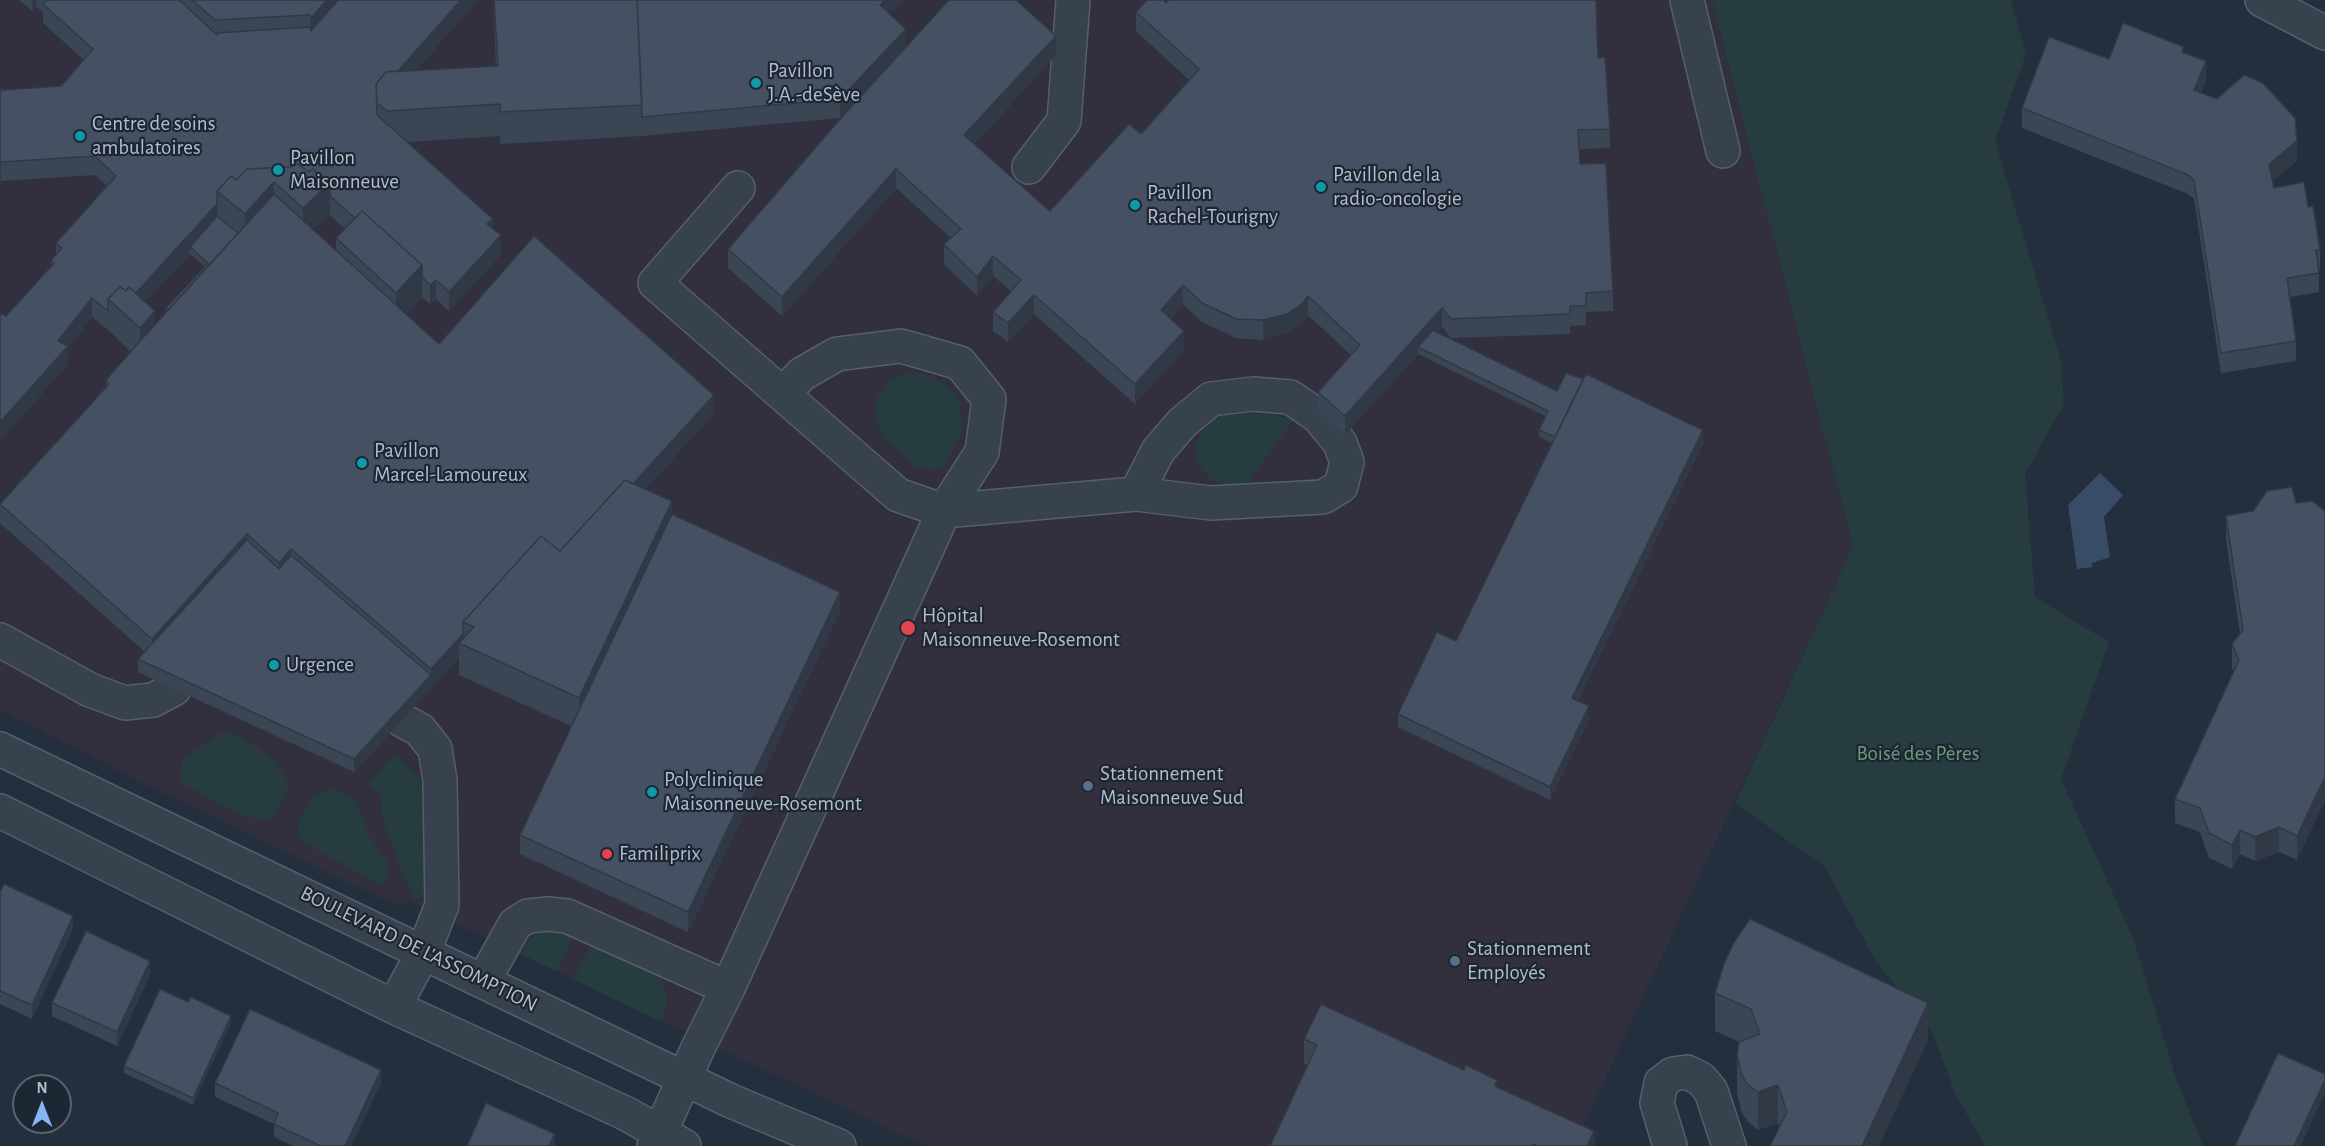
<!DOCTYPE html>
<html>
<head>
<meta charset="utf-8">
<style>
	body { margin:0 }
	#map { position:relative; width:2325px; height:1146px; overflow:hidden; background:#242f3e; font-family:"Alegreya Sans",sans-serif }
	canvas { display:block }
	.north { position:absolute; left:12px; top:1074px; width:60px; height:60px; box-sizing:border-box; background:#1d2633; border:2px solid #59626f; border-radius:50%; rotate:0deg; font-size:16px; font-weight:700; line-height:24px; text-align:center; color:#b4bcc9 }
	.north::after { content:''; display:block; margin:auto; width:21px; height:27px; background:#8ab4f8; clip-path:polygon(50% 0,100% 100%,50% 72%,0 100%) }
</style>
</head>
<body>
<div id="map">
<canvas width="2325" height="1146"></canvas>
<div class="north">N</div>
</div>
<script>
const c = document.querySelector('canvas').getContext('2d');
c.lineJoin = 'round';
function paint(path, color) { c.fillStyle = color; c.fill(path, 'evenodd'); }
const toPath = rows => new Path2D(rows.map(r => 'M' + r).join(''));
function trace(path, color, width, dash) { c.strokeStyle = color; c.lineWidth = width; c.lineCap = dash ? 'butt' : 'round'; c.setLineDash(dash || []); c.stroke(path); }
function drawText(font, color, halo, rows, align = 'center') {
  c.font = font + ' "Alegreya Sans",sans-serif'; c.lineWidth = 4.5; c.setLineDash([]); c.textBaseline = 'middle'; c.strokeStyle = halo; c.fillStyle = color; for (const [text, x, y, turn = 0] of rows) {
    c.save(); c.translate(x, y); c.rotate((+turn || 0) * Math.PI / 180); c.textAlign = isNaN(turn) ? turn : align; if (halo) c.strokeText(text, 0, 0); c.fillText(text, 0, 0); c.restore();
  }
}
paint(toPath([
	[0,0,1716,0,1853,546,1584,1124,1599,1132,1593,1146,926,1146,412,903,396,905,145,784,0,710]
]), '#32303f');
paint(toPath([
	[1712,0,2011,0,2026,54,1995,141,2061,361,2064,404,2025,474,2035,597,2109,642,2061,779,2134,940,2176,1079,2203,1146,1985,1146,1955,1093,1932,1032,1875,960,1825,867,1735,803,1853,546],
	[918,373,935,378,948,386,958,396,961,411,962,425,959,437,945,466,935,470,927,470,916,467,882,436,875,414,876,399,888,382,900,375],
	[1265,413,1294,419,1247,484,1230,486,1212,480,1203,470,1197,458,1196,443,1203,430,1211,421,1224,415],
	[223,732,240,736,274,759,288,784,288,789,273,819,267,821,238,814,184,784,180,780,182,759],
	[395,754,424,783,427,889,421,897,414,901,385,829,380,795,368,783],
	[330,788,354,798,369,836,389,865,387,881,384,884,380,885,301,841,297,822,311,799],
	[542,928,551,928,573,937,556,971,522,955,527,942],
	[591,944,658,977,664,984,667,1002,660,1021,574,980]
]), '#263c3f');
paint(toPath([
	[2100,473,2123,495,2104,517,2110,557,2092,563,2092,567,2077,569,2068,505]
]), '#394c67');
const minor = toPath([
	[1687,0,1723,151],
	[2262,0,2325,33],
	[1029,167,1064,121,1073,0],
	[738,188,655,283,898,495,944,511,1136,494,1211,503,1323,497,1341,486,1347,462,1340,443,1318,416,1290,397,1253,394,1211,399,1182,423,1158,451,1136,494],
	[0,640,90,690,125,703,153,700,174,689],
	[0,749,731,1101,839,1146],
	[0,811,394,1007,625,1113,684,1146],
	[484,980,515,924,528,916,548,914,567,916,728,988],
	[394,1007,424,951,442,905,440,780,435,749,420,730,402,720],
	[654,1146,698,1048,728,988,944,511,982,452,989,399,960,363,901,346,837,354,802,374,783,394],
	[1670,1146,1657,1103,1661,1083,1673,1074,1687,1072,1701,1079,1711,1091,1729,1146]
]);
trace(minor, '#565f6c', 36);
trace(minor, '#38414e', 33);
paint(toPath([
	[19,0,478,0,416,70,496,66,494,27,494,0,903,0,890,14,906,47,1056,55,974,144,1050,211,1141,134,1189,80,1136,31,1136,12,1166,3,1598,58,1610,129,1610,148,1579,149,1580,164,1613,291,1613,311,1586,312,1586,325,1570,326,1570,334,1451,338,1442,327,1438,332,1557,391,1703,443,1578,700,1589,719,1550,800,1398,727,1398,714,1456,641,1552,443,1539,437,1539,430,1545,416,1418,354,1345,435,1318,411,1318,392,1351,355,1308,315,1302,323,1287,333,1263,340,1236,338,1202,322,1183,304,1171,319,1184,350,1135,404,1034,314,1008,342,993,331,993,312,1011,291,993,276,977,296,944,264,944,244,951,238,896,188,782,316,728,268,728,249,870,87,840,118,642,136,500,144,500,136,407,142,493,229,501,254,449,311,436,299,430,304,422,297,406,314,439,344,714,414,645,489,672,514,840,611,688,932,520,854,520,835,571,726,459,675,459,658,354,772,138,672,138,659,145,652,0,523,0,504,106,387,106,380,130,351,108,330,92,317,68,348,68,365,6,316,51,266,51,260,56,254,56,243,107,186,95,175,1,181,0,188,1,90,61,86,84,60,43,23,43,13,36,6,32,11],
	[330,215,345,229,336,238,336,251,313,230],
	[190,254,205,267,166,308,166,312,155,324,145,302],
	[2184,52,2206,80,2201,93,2297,161,2272,181,2274,188,2308,207,2320,250,2320,270,2319,270,2319,292,2290,297,2296,341,2296,361,2221,373,2194,199,2188,194,2022,128,2022,108,2109,59],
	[2312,501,2297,860,2279,852,2255,861,2240,854,2232,869,2209,858,2200,832,2175,823,2175,799,2234,672,2232,668,2232,644,2240,634,2226,540,2226,516,2296,503],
	[0,892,73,929,32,1019,0,1004],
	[150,975,117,1046,52,1016,52,1003],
	[1715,993,1928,1041,1780,1127,1778,1123,1758,1130,1748,1122,1742,1113,1737,1094,1737,1056,1740,1042,1715,1031],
	[231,1023,193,1105,124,1073,124,1066],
	[1304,1039,1497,1087,1594,1146,1270,1146,1308,1065,1304,1064],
	[215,1083,381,1083,351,1146,293,1146,274,1137,274,1124,215,1097]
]), '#3b4654');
paint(toPath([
	[32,0,36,0,36,6,32,11],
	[327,0,355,0,311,50,311,18],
	[461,0,478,0,383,108,376,96],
	[885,0,903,0,880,25,880,5],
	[906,29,906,49,840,118,840,99],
	[1056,36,1056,55,964,154,964,135],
	[2206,61,2206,80,2194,109,2194,90],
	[2297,141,2297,161,2269,183,2269,164],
	[1,162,1,181,0,188,0,168],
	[896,169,896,188,782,316,782,297],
	[274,182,274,214,245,239,245,214],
	[330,183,330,215,303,240,303,208],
	[217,204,218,223,190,247,190,254,130,319,126,304],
	[493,219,493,238,487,224],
	[501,235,501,254,449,311,449,292],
	[993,256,993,276,977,296,977,277],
	[422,265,422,297,396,325,396,293],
	[436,280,436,299,430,304,430,285],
	[1183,285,1183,304,1161,330,1161,310],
	[1034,295,1034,314,1008,342,1008,323],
	[1308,296,1308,315,1302,323,1287,333,1263,340,1263,320],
	[92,298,92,317,68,348,68,365,0,441,0,422,58,341],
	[1442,308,1442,327,1422,349,1418,347,1418,354,1345,435,1345,416],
	[155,311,155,343,140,360,140,328],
	[1184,331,1184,350,1135,404,1135,384],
	[714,395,714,414,560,583,560,564],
	[1703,430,1703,443,1572,711,1572,698],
	[672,501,672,533,579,730,579,698],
	[247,534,247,553,152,658,152,639],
	[291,549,291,568,279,582,279,563],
	[840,592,840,611,688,932,688,912],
	[463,634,463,645,459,643,459,658,354,772,354,759,431,675,431,669],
	[1589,706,1589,719,1550,800,1550,787],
	[2325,777,2325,801,2297,860,2297,836],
	[2279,827,2279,852,2255,861,2255,837],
	[2240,830,2240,854,2232,869,2232,845],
	[73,916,73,929,32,1019,32,1005],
	[150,961,150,975,117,1046,117,1032],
	[1928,1003,1928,1041,1879,1146,1862,1146],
	[231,1016,231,1023,193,1105,193,1098],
	[381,1070,381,1083,351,1146,345,1146],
	[2325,1080,2325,1093,2301,1146,2294,1146],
	[1778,1085,1778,1123,1758,1130,1758,1092],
	[1594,1131,1594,1146,1587,1146],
	[555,1134,555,1146,549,1146]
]), '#303945');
const building = toPath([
	[47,0,179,0,217,35,217,33,310,27,311,31,338,0,461,0,398,71,386,72,376,84,377,115,493,219,487,224,501,235,449,292,436,280,430,285,422,277,422,265,362,211,355,218,330,196,330,183,313,169,309,172,296,163,290,167,247,169,236,180,231,176,217,191,217,204,136,293,129,287,126,291,120,287,108,299,108,311,92,298,58,341,68,346,0,422,0,313,6,316,54,263,51,260,62,248,56,243,116,176,95,156,1,162,0,168,0,85,1,90,61,86,93,49,43,4,47,0],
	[192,0,327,0,311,18,310,15,215,20,192,0],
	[494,0,637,0,642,105,500,112,500,104,387,111,377,103,376,84,386,72,498,66,494,0],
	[637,0,885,0,880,5,906,29,840,99,642,117,637,0],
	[949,0,1016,0,1056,36,964,135,1050,211,1129,124,1141,134,1199,69,1136,12,1147,0,1163,0,1166,3,1168,0,1596,0,1598,58,1605,57,1610,129,1578,130,1580,164,1606,163,1613,291,1586,293,1586,306,1570,306,1570,314,1451,319,1442,308,1345,416,1318,392,1360,345,1308,296,1302,304,1287,314,1263,320,1236,319,1202,303,1183,285,1161,310,1184,331,1135,384,1034,295,1008,323,993,312,1021,280,993,256,977,277,944,244,961,229,896,169,782,297,728,249,841,118,949,0],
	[2123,23,2184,47,2182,52,2206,61,2194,90,2217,99,2244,75,2263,83,2295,118,2297,141,2269,164,2274,188,2304,182,2308,207,2313,206,2320,250,2316,250,2319,273,2287,278,2296,341,2221,353,2194,180,2188,175,2022,108,2049,37,2109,59,2123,23],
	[296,163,309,172,313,169,330,183,303,208,274,182,245,214,217,191,231,176,236,180,247,169,290,167,296,163],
	[274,194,439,344,534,236,714,395,633,484,625,480,560,551,541,536,463,622,463,634,431,669,291,549,279,563,247,534,152,639,0,504,109,384,106,380,140,341,274,194],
	[362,211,422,265,396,293,336,238,362,211],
	[217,216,238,233,168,310,166,308,208,263,190,247,217,216],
	[120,287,126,291,129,287,155,311,140,328,108,299,120,287],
	[1433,330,1557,391,1566,373,1583,379,1555,437,1539,430,1548,411,1418,347,1433,330],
	[1586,374,1703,430,1572,698,1589,706,1550,787,1398,714,1437,632,1456,641,1586,374],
	[625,480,672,501,579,698,459,643,474,627,463,622,541,536,560,551,625,480],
	[2292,487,2296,503,2312,501,2325,511,2325,777,2297,836,2279,827,2255,837,2240,830,2232,845,2209,833,2200,808,2175,799,2239,660,2232,644,2243,630,2226,516,2253,511,2267,491,2292,487],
	[672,514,840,592,688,912,520,835,672,514],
	[247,540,279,569,291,555,431,675,354,759,138,659,247,540],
	[4,884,73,916,32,1005,0,991,0,892,4,884],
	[1750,919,1928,1003,1862,1146,1770,1146,1787,1112,1778,1085,1758,1092,1748,1085,1742,1075,1737,1056,1739,1042,1760,1034,1751,1009,1715,993,1724,964,1733,944,1750,919],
	[86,931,150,961,117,1032,52,1003,86,931],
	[160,989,188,1002,191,997,231,1016,193,1098,124,1066,160,989],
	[1321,1004,1464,1070,1466,1065,1497,1080,1495,1086,1594,1131,1587,1146,1538,1146,1533,1144,1531,1146,1270,1146,1317,1045,1304,1039,1321,1004],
	[250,1009,381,1070,345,1146,321,1146,274,1124,278,1113,215,1083,250,1009],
	[2278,1053,2325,1074,2325,1080,2294,1146,2235,1146,2278,1053],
	[486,1103,555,1134,549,1146,467,1146,486,1103]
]);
paint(building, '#455162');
trace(building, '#303945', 1.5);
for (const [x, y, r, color] of [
	[756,83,6,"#0f9aa8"],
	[80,136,6,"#0f9aa8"],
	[278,170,6,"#0f9aa8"],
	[1321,187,6,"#0f9aa8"],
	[1135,205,6,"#0f9aa8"],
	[362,463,6,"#0f9aa8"],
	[908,628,8,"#e0444e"],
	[274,665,6,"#0f9aa8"],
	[1088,786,6,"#5c6f8a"],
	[652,792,6,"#0f9aa8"],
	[607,854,6,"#e0444e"],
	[1455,961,6,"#5c6f8a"]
]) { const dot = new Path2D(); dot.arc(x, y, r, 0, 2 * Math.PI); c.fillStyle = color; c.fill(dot); trace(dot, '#1d2633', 2); }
drawText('21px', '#b4bcc9', '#1d2633', [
	["Pavillon",768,71],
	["J.A.-deSève",768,95],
	["Centre de soins",92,124],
	["ambulatoires",92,148],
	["Pavillon",290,158],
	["Maisonneuve",290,182],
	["Pavillon de la",1333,175],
	["radio-oncologie",1333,199],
	["Pavillon",1147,193],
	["Rachel-Tourigny",1147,217],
	["Pavillon",374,451],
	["Marcel-Lamoureux",374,475],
	["Hôpital",922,616],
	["Maisonneuve-Rosemont",922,640],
	["Urgence",286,665],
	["Stationnement",1100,774],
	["Maisonneuve Sud",1100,798],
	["Polyclinique",664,780],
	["Maisonneuve-Rosemont",664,804],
	["Familiprix",619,854],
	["Stationnement",1467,949],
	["Employés",1467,973]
], 'left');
drawText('21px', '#6b9a76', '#1d2633', [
	["Boisé des Pères",1918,754]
]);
drawText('21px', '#b4bcc9', '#1d2633', [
	["BOULEVARD DE L'ASSOMPTION",419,949,26]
]);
</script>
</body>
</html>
